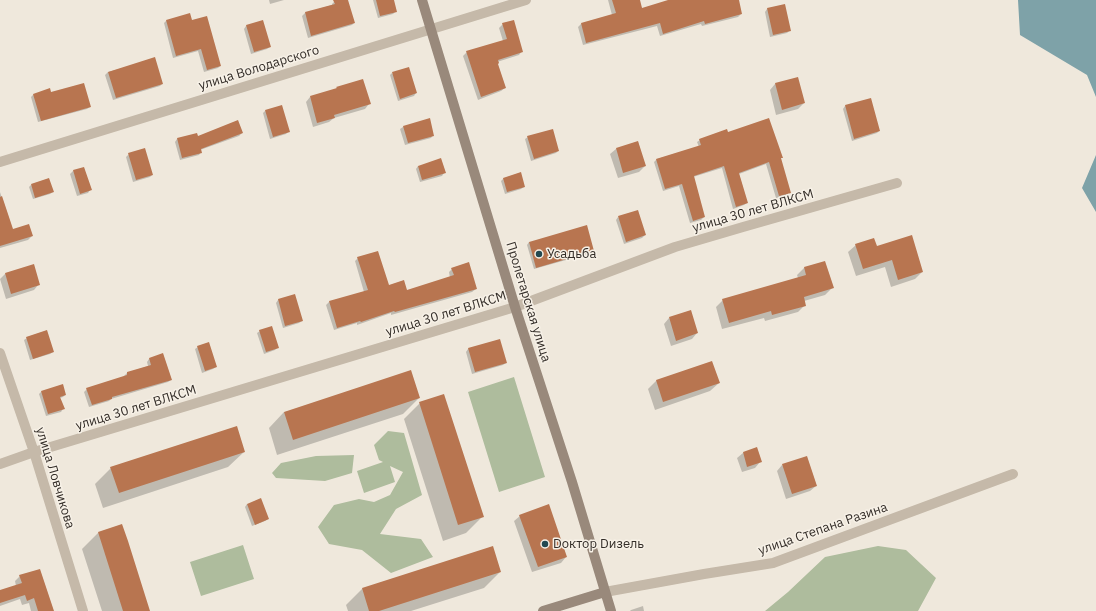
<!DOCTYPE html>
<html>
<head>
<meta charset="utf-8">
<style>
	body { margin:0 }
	canvas { display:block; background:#efe8dc }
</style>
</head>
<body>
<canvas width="1096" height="611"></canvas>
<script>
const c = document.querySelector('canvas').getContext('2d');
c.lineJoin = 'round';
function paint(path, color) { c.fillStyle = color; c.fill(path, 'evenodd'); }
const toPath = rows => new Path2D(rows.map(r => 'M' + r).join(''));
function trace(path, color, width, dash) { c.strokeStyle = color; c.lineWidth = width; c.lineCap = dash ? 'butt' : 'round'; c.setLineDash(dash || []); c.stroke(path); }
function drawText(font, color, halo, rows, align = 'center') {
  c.font = font + ' "IBM Plex Sans",sans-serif'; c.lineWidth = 3; c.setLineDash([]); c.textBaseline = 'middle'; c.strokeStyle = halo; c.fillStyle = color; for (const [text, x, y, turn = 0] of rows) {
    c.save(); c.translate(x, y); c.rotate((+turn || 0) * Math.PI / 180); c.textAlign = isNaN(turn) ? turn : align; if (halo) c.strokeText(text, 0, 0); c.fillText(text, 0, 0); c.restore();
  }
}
paint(toPath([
	[514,377,545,477,499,492,468,392],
	[388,431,404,433,422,495,396,509,380,534,421,539,433,557,391,573,362,550,329,544,318,527,334,505,359,499,374,502,390,495,403,472,390,466,395,482,364,493,357,471,383,462,379,460,374,445],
	[354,455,352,473,325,481,276,478,272,473,281,463,316,456],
	[243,545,254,579,201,596,190,562],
	[878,546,906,550,936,578,918,611,765,611,788,592,825,557]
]), '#aebc9d');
paint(toPath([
	[1018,0,1096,0,1096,97,1087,75,1020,35],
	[1096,155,1096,212,1082,188]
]), '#7ea2a8');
paint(toPath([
	[269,0,284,0,270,4],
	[339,0,347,0,354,23,352,25,308,38,302,16,305,13,332,5,332,4,334,2],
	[373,0,393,0,396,11,393,14,378,18],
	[608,0,639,0,642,9,672,0,738,0,741,14,738,17,702,26,701,24,660,36,657,26,583,45,578,27,581,24,612,15],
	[784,5,790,30,787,33,770,37,765,12,767,9],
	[166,21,191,21,220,66,218,68,204,72,198,51,173,58,164,23],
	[262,21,270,47,267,49,251,54,244,29,246,26],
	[503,24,522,51,519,55,497,62,497,64,505,88,501,91,478,100,463,56,467,52,503,41,499,28],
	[155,59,162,84,160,86,113,100,105,75,108,72],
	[392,73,416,93,414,96,398,101,390,75],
	[797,78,804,103,798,109,776,115,770,90,775,84],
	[337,88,369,104,365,109,334,118,329,122,313,127,306,102,310,97,334,90],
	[51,94,90,107,87,109,38,122,31,97,33,95],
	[870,99,879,131,877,133,852,141,843,109,845,106],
	[281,106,289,131,286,134,270,139,263,113,265,111],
	[429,119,433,135,431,138,405,145,400,129,403,127],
	[242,133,239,136,200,150,201,152,199,155,180,160,175,142,177,139,196,134,197,137],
	[728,133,782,157,780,159,790,192,787,195,776,198,766,164,739,174,747,203,744,205,733,209,722,168,693,177,704,217,701,220,690,223,679,186,663,191,654,162,657,159,699,147,697,142,700,140],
	[528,137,558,151,556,153,531,161,525,139],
	[638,142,645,166,639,172,618,178,610,154,616,149],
	[129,154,152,175,150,177,133,182,126,157],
	[418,166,444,173,442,176,420,182,416,169],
	[84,168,90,190,88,193,77,196,70,174,73,171],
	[504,178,524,187,521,189,505,194,501,181],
	[31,185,53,192,50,194,33,199,29,187],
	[0,192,12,230,32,236,28,240,0,248],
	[618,217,645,235,642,238,624,244,616,220],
	[529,242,593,251,591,253,534,269,527,245],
	[856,245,876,248,922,272,915,279,891,287,885,267,856,276,848,252],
	[358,258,388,286,406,291,450,278,449,272,452,269,476,289,472,292,391,315,391,313,357,325,357,323,334,330,326,305,329,302,364,292,355,261],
	[824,262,832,288,825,295,804,301,805,305,798,312,765,321,764,318,722,329,716,307,723,300,798,278,797,275,804,268],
	[33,265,39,284,34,290,6,299,0,279,5,274],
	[294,295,302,321,299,323,283,328,276,303,278,300],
	[669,318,697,333,692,339,671,346,664,324],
	[260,331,278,347,275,350,264,354,257,333],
	[27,338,53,352,50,354,30,360,24,340],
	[499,340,506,363,503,365,472,374,466,352,468,349],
	[198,347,216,367,213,369,202,373,195,349],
	[163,355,171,380,168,382,111,399,109,401,89,407,84,392,87,389,125,377,124,376,127,373,148,366,147,362,149,359],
	[656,381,719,383,710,391,655,410,648,389],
	[41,392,65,395,63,397,60,398,63,409,61,412,46,416,39,394],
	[419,398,403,414,277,455,269,428,284,412],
	[420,403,482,517,466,533,443,541,404,419],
	[756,449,760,462,755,468,742,472,737,458,743,453],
	[244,452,228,467,103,508,95,484,111,468],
	[782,465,816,486,810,491,786,499,777,471],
	[247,504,268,519,265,521,252,526,245,507],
	[520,516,566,557,561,563,532,572,514,521],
	[121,526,149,611,102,611,82,549,98,533],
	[492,547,500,572,484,588,411,611,348,611,346,605,362,589],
	[20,576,51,611,31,611,29,603,22,605,20,599,0,606,0,591,16,586,15,581],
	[643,606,644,611,630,611,631,610]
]), '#0003');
paint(toPath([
	[333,0,348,0,355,23,311,36,305,12,335,4],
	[376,0,394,0,397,12,380,16],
	[612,0,640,0,642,8,668,0,739,0,742,14,705,24,704,21,663,34,660,23,586,43,581,23,616,13],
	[785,4,791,31,773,35,767,8],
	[190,13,192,20,207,16,221,66,207,70,201,49,176,56,166,20],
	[263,20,271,47,254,52,246,25],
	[514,20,523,52,498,60,499,63,498,64,506,88,481,97,466,51,507,39,502,23],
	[155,57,163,84,116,98,108,72],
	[409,67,417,93,400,99,392,72],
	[798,77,805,103,782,110,775,83],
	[363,79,371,104,334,115,335,118,317,123,310,96,337,88,336,87],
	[84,83,91,107,41,121,33,94,50,88,51,92],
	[871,98,880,131,854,139,845,105],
	[282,105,290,132,273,137,265,110],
	[430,118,434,136,408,143,403,126],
	[769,118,783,158,781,158,791,193,779,196,769,162,739,173,748,203,736,207,724,166,694,176,705,217,693,221,682,184,665,189,656,159,701,145,699,139,727,129,728,132],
	[238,120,243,133,201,149,202,153,182,158,177,138,197,133,198,136],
	[553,129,559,151,534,159,527,136],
	[638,141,646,166,623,173,616,148],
	[145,148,153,175,136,180,128,153],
	[441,158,446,173,422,180,418,166],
	[84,167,92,190,80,194,73,170],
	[521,172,525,187,507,192,503,178],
	[49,178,54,192,35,198,31,184],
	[2,196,13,229,29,224,33,236,0,246,0,197],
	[638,210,646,235,626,242,618,216],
	[587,225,594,251,536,268,529,242],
	[912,235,923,272,898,280,892,260,863,269,855,244,874,238,877,246],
	[378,251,389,285,404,280,407,290,454,275,451,268,469,262,477,289,395,312,394,311,361,322,360,321,337,328,329,301,368,290,357,257],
	[825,261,834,288,804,297,806,306,772,315,771,311,729,323,722,299,806,275,804,267],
	[34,264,40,285,11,294,5,273],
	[295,294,303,321,285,326,278,299],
	[691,310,698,333,676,341,669,317],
	[272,326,279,348,266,352,259,330],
	[47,330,54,352,33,359,26,337],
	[500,339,507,363,475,372,468,348],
	[209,342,217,367,205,371,197,346],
	[163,353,172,380,112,397,112,399,92,405,86,388,127,375,127,372,151,365,149,358],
	[712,361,720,383,663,402,656,380],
	[411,370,420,398,293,440,284,412],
	[63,384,66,395,60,397,65,409,48,414,41,391],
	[444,394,484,517,458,525,419,402],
	[237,426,245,452,119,493,110,467],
	[757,447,762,462,747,467,743,452],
	[807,456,817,486,792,494,782,464],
	[261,498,269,519,255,525,247,504],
	[549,504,567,557,538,567,519,515],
	[122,524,128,541,150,611,123,611,98,532],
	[493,546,501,572,379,611,369,611,362,588],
	[40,569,54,611,38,611,34,598,27,601,25,595,0,603,0,590,22,583,19,575]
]), '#b87550');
trace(toPath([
	[0,162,526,0],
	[0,353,34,452,83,611],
	[0,464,34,452,515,307,675,247,743,227,897,183],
	[605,592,704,574,773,563,1013,474]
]), '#c5b9a9', 10);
trace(toPath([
	[422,0,515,307,572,482,611,611],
	[543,611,605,592]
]), '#99897b', 10);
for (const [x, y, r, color] of [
	[539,254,4,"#224850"],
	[545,544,4,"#224850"]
]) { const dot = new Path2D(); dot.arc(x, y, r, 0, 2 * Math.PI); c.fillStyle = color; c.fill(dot); trace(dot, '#f7f1e7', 1.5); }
drawText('13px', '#332d28', '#f7f1e7', [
	["улица Володарского",259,68,-17],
	["улица 30 лет ВЛКСМ",753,211,-16],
	["Пролетарская улица",528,302,73],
	["улица 30 лет ВЛКСМ",446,314,-17],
	["улица 30 лет ВЛКСМ",136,408,-17],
	["улица Ловчикова",55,478,73],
	["улица Степана Разина",823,529,-19]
]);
drawText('13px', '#332d28', '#f7f1e7', [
	["Усадьба",547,254],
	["Dоктор Dизель",553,544]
], 'left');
</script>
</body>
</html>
